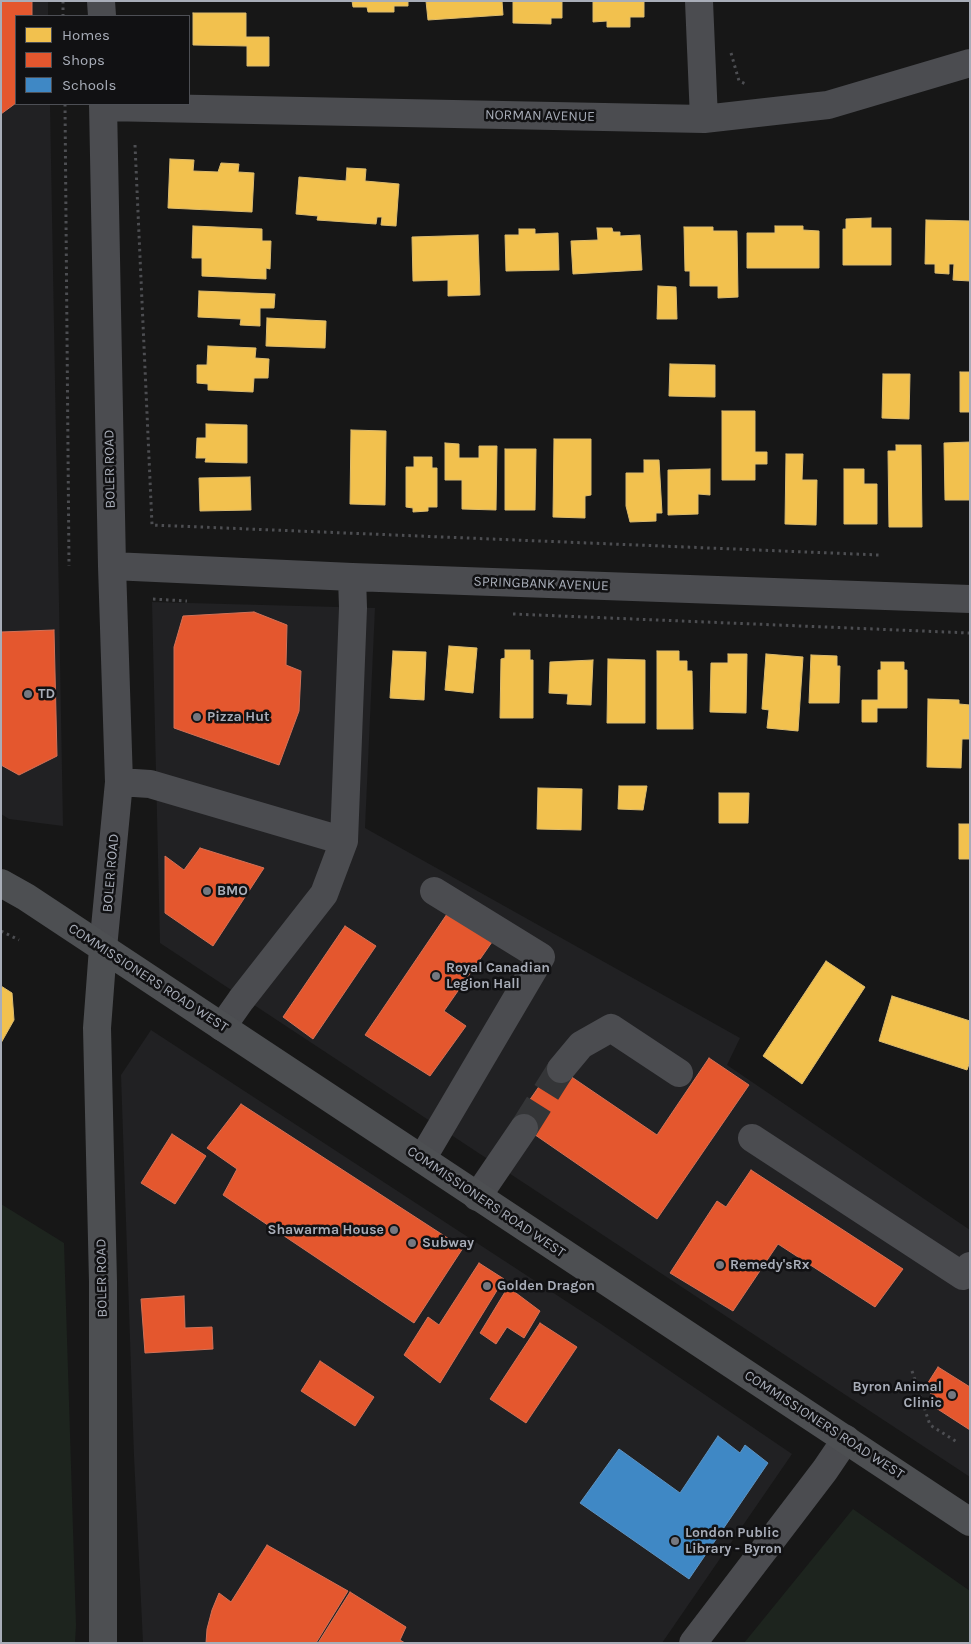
<!DOCTYPE html>
<html>
<head>
<meta charset="utf-8">
<style>
	body { margin:0 }
	#map { position:relative; width:971px; height:1644px; overflow:hidden; background:#171717; font-family:Karla,sans-serif }
	canvas { display:block }
	.frame { position:absolute; inset:0; border:2px solid #a8adb8; pointer-events:none }
	.legend { position:absolute; left:15px; top:15px; width:175px; height:90px; box-sizing:border-box; background:#111113; border:1px solid #4d4f55; margin:0; padding:6px 9px; list-style:none; font-size:15px; color:#a8adb8 }
	.legend li { display:flex; align-items:center; gap:10px; height:25px }
	.legend b { width:25px; border:1px solid #4d4f55 }
</style>
</head>
<body>
<div id="map">
<canvas width="971" height="1644"></canvas>
<div class="frame"></div>
<ul class="legend">
<li><b style="height:14px;background:#f2c14e"></b>Homes</li>
<li><b style="height:14px;background:#e4572e"></b>Shops</li>
<li><b style="height:14px;background:#3f88c5"></b>Schools</li>
</ul>
</div>
<script>
const c = document.querySelector('canvas').getContext('2d');
c.lineJoin = 'round';
function paint(path, color) { c.fillStyle = color; c.fill(path, 'evenodd'); }
const toPath = rows => new Path2D(rows.map(r => 'M' + r).join(''));
function trace(path, color, width, dash) { c.strokeStyle = color; c.lineWidth = width; c.lineCap = dash ? 'butt' : 'round'; c.setLineDash(dash || []); c.stroke(path); }
function drawText(font, color, halo, rows, align = 'center') {
  c.font = font + ' Karla,sans-serif'; c.lineWidth = 5; c.setLineDash([]); c.textBaseline = 'middle'; c.strokeStyle = halo; c.fillStyle = color; for (const [text, x, y, turn = 0] of rows) {
    c.save(); c.translate(x, y); c.rotate((+turn || 0) * Math.PI / 180); c.textAlign = isNaN(turn) ? turn : align; if (halo) c.strokeText(text, 0, 0); c.fillText(text, 0, 0); c.restore();
  }
}
paint(toPath([
	[1,1,48,1,48,16,16,16,16,104,50,104,63,826,9,819,1,814],
	[152,602,375,608,365,828,740,1038,727,1065,970,1230,970,1477,160,943],
	[151,1030,601,1324,792,1454,662,1643,143,1643,134,1456,121,1075]
]), '#212123');
paint(toPath([
	[1,1204,64,1243,76,1625,75,1643,1,1643],
	[853,1509,970,1591,970,1643,744,1643]
]), '#1d241e');
const homes = toPath([
	[352,1,408,1,408,6,394,6,394,12,368,12,367,7,353,7,352,1],
	[426,1,502,1,503,15,428,20,426,1],
	[513,1,562,1,562,18,551,18,551,24,513,23,513,1],
	[593,1,644,1,644,17,630,17,630,27,607,27,607,21,593,22,593,1],
	[193,13,246,13,246,37,269,37,269,66,247,66,247,46,193,45,193,13],
	[170,159,194,160,193,171,218,172,221,163,239,164,238,172,254,173,252,212,168,208,170,159],
	[347,168,366,169,365,181,399,184,396,226,381,225,382,217,377,217,376,224,317,220,318,216,296,214,299,177,346,181,347,168],
	[871,218,871,228,891,228,891,265,843,265,843,229,846,229,846,219,871,218],
	[926,220,970,221,970,281,953,280,954,264,949,264,949,274,935,273,935,264,925,264,926,220],
	[193,226,262,229,262,241,271,241,270,269,266,268,266,279,202,276,202,258,192,258,193,226],
	[775,226,803,226,803,230,819,231,819,268,747,268,747,233,775,233,775,226],
	[684,227,713,227,713,231,737,231,738,297,718,298,718,286,690,286,690,271,685,271,684,227],
	[597,228,612,228,613,232,620,232,620,236,640,235,642,270,573,274,571,241,598,240,597,228],
	[519,229,535,229,535,234,558,233,559,270,506,271,505,235,519,235,519,229],
	[478,235,480,295,448,296,448,280,413,281,412,237,478,235],
	[658,286,676,287,677,319,657,319,658,286],
	[199,291,275,294,274,308,260,308,260,326,240,325,241,319,198,317,199,291],
	[267,318,326,321,325,348,266,346,267,318],
	[208,346,256,348,255,358,269,359,268,378,254,378,253,392,208,390,208,384,197,383,197,365,207,365,208,346],
	[670,364,715,365,715,397,669,396,670,364],
	[960,372,970,372,970,412,960,412,960,372],
	[883,374,910,374,909,419,882,418,883,374],
	[722,411,755,411,755,452,767,452,767,464,755,464,755,480,722,480,722,411],
	[206,424,247,425,247,463,205,462,206,458,196,458,197,438,206,438,206,424],
	[351,430,386,431,385,505,350,504,351,430],
	[554,439,591,439,591,495,585,496,585,518,553,517,554,439],
	[970,442,970,500,945,500,944,443,970,442],
	[445,443,459,444,459,458,479,458,479,446,497,446,496,510,462,509,462,480,445,480,445,443],
	[896,445,921,445,922,527,889,527,888,451,896,451,896,445],
	[505,449,536,449,535,510,505,510,505,449],
	[786,454,803,454,802,480,817,480,816,525,785,524,786,454],
	[414,457,432,457,432,468,437,468,437,507,428,507,428,511,413,512,413,508,406,507,406,467,414,467,414,457],
	[644,460,659,460,662,513,656,513,656,521,630,522,626,506,626,473,644,473,644,460],
	[710,469,710,495,698,494,698,514,668,515,668,470,710,469],
	[844,469,864,469,864,484,877,484,877,524,844,524,844,469],
	[250,477,251,510,200,511,199,478,250,477],
	[449,646,477,648,473,693,445,690,449,646],
	[505,650,530,650,530,660,533,660,533,718,500,718,501,659,505,658,505,650],
	[393,651,426,652,424,700,390,698,393,651],
	[657,651,679,651,679,661,687,661,687,671,692,671,693,729,657,729,657,651],
	[728,654,747,654,746,713,710,712,711,663,728,663,728,654],
	[766,654,803,657,798,731,767,728,769,710,762,709,766,654],
	[811,655,837,656,837,666,840,666,839,703,809,703,811,655],
	[608,659,645,660,645,723,607,723,608,659],
	[593,660,591,705,567,704,568,694,549,693,550,662,593,660],
	[881,662,904,662,904,670,907,670,907,708,877,708,877,722,862,722,862,700,878,700,878,670,881,670,881,662],
	[928,699,959,700,959,704,970,705,970,739,962,739,961,768,927,767,928,699],
	[619,786,647,786,643,810,618,809,619,786],
	[538,788,582,789,581,830,537,829,538,788],
	[719,793,749,793,748,823,719,823,719,793],
	[959,824,970,824,970,859,959,859,959,824],
	[826,961,865,987,802,1084,763,1056,826,961],
	[1,986,12,993,14,1020,1,1043,1,986],
	[892,996,970,1021,970,1061,967,1070,879,1041,892,996]
]);
paint(homes, '#f2c14e');
trace(homes, '#dcbb6e', 1);
const shops = toPath([
	[1,1,32,1,32,16,16,16,16,103,1,114,1,1],
	[254,612,287,625,286,665,301,671,299,711,279,765,174,728,174,647,183,616,254,612],
	[54,630,57,756,19,775,1,765,1,632,54,630],
	[200,848,264,868,213,946,165,913,165,856,184,870,200,848],
	[447,914,492,942,444,1011,466,1026,430,1076,365,1035,447,914],
	[345,926,376,946,313,1039,283,1017,345,926],
	[709,1058,749,1085,657,1219,515,1121,554,1065,657,1135,709,1058],
	[241,1104,463,1248,414,1323,223,1195,237,1169,207,1148,241,1104],
	[172,1134,206,1156,175,1204,141,1183,172,1134],
	[751,1170,903,1269,875,1307,778,1244,733,1311,670,1273,717,1201,726,1207,751,1170],
	[479,1263,504,1279,440,1383,404,1355,428,1317,439,1325,479,1263],
	[508,1287,540,1311,524,1338,507,1327,496,1344,480,1333,508,1287],
	[184,1296,185,1328,212,1327,213,1349,145,1353,141,1299,184,1296],
	[540,1323,577,1347,526,1423,490,1399,540,1323],
	[320,1361,374,1397,355,1426,301,1391,320,1361],
	[938,1367,970,1387,970,1430,936,1408,943,1401,924,1389,938,1367],
	[267,1545,348,1591,316,1643,206,1643,207,1629,212,1610,219,1593,231,1602,267,1545],
	[350,1592,406,1627,400,1640,405,1643,318,1643,350,1592]
]);
paint(shops, '#e4572e');
trace(shops, '#d27157', 1);
const schools = toPath([
	[718,1436,740,1453,745,1445,768,1463,689,1579,580,1503,619,1449,680,1493,718,1436]
]);
paint(schools, '#3f88c5');
trace(schools, '#5e93c1', 1);
trace(toPath([
	[524,1128,561,1069]
]), '#343537', 28, [28, 14]);
trace(toPath([
	[63,1,63,16],
	[731,53,739,81,746,84],
	[65,104,69,566],
	[135,145,152,525,879,555],
	[153,599,187,601],
	[513,614,970,633],
	[1,931,19,940],
	[912,1371,930,1425,957,1442]
]), '#4d4e52', 3, [2.5, 4]);
trace(toPath([
	[101,1,102,16],
	[699,1,704,119],
	[103,104,112,566,119,782,103,948],
	[103,107,704,119,828,105,970,63],
	[112,566,352,577,970,599],
	[119,782,150,784,344,841],
	[222,1027,241,1000,324,894,344,841,353,608,352,577],
	[561,1069,581,1045,611,1028,679,1073],
	[752,1138,963,1276,970,1266],
	[422,1159,541,957,434,891],
	[477,1197,524,1128],
	[693,1643,825,1470,846,1439]
]), '#4b4c50', 28);
trace(toPath([
	[1,883,26,897,970,1522],
	[103,1643,103,1282,97,1028,103,948]
]), '#4d4f52', 28);
for (const [x, y, r, color] of [
	[28,694,5,"#757880"],
	[197,717,5,"#757880"],
	[207,891,5,"#757880"],
	[436,976,5,"#757880"],
	[394,1230,5,"#757880"],
	[412,1243,5,"#757880"],
	[720,1265,5,"#757880"],
	[487,1286,5,"#757880"],
	[952,1395,5,"#757880"],
	[675,1541,5,"#757880"]
]) { const dot = new Path2D(); dot.arc(x, y, r, 0, 2 * Math.PI); c.fillStyle = color; c.fill(dot); trace(dot, '#111113', 2); }
drawText('14px', '#a8adb8', '#111113', [
	["NORMAN AVENUE",540,116,1],
	["BOLER ROAD",110,469,-91],
	["SPRINGBANK AVENUE",541,584,2],
	["BOLER ROAD",111,873,-85],
	["COMMISSIONERS ROAD WEST",148,978,33],
	["COMMISSIONERS ROAD WEST",486,1202,34],
	["BOLER ROAD",102,1278,-91],
	["COMMISSIONERS ROAD WEST",824,1425,33]
]);
drawText('bold 14px', '#a8adb8', '#111113', [
	["TD",38,694],
	["Pizza Hut",207,717],
	["BMO",217,891],
	["Royal Canadian",446,968],
	["Legion Hall",446,984],
	["Shawarma House",384,1230,"right"],
	["Subway",422,1243],
	["Remedy'sRx",730,1265],
	["Golden Dragon",497,1286],
	["Byron Animal",942,1387,"right"],
	["Clinic",942,1403,"right"],
	["London Public",685,1533],
	["Library - Byron",685,1549]
], 'left');
</script>
</body>
</html>
